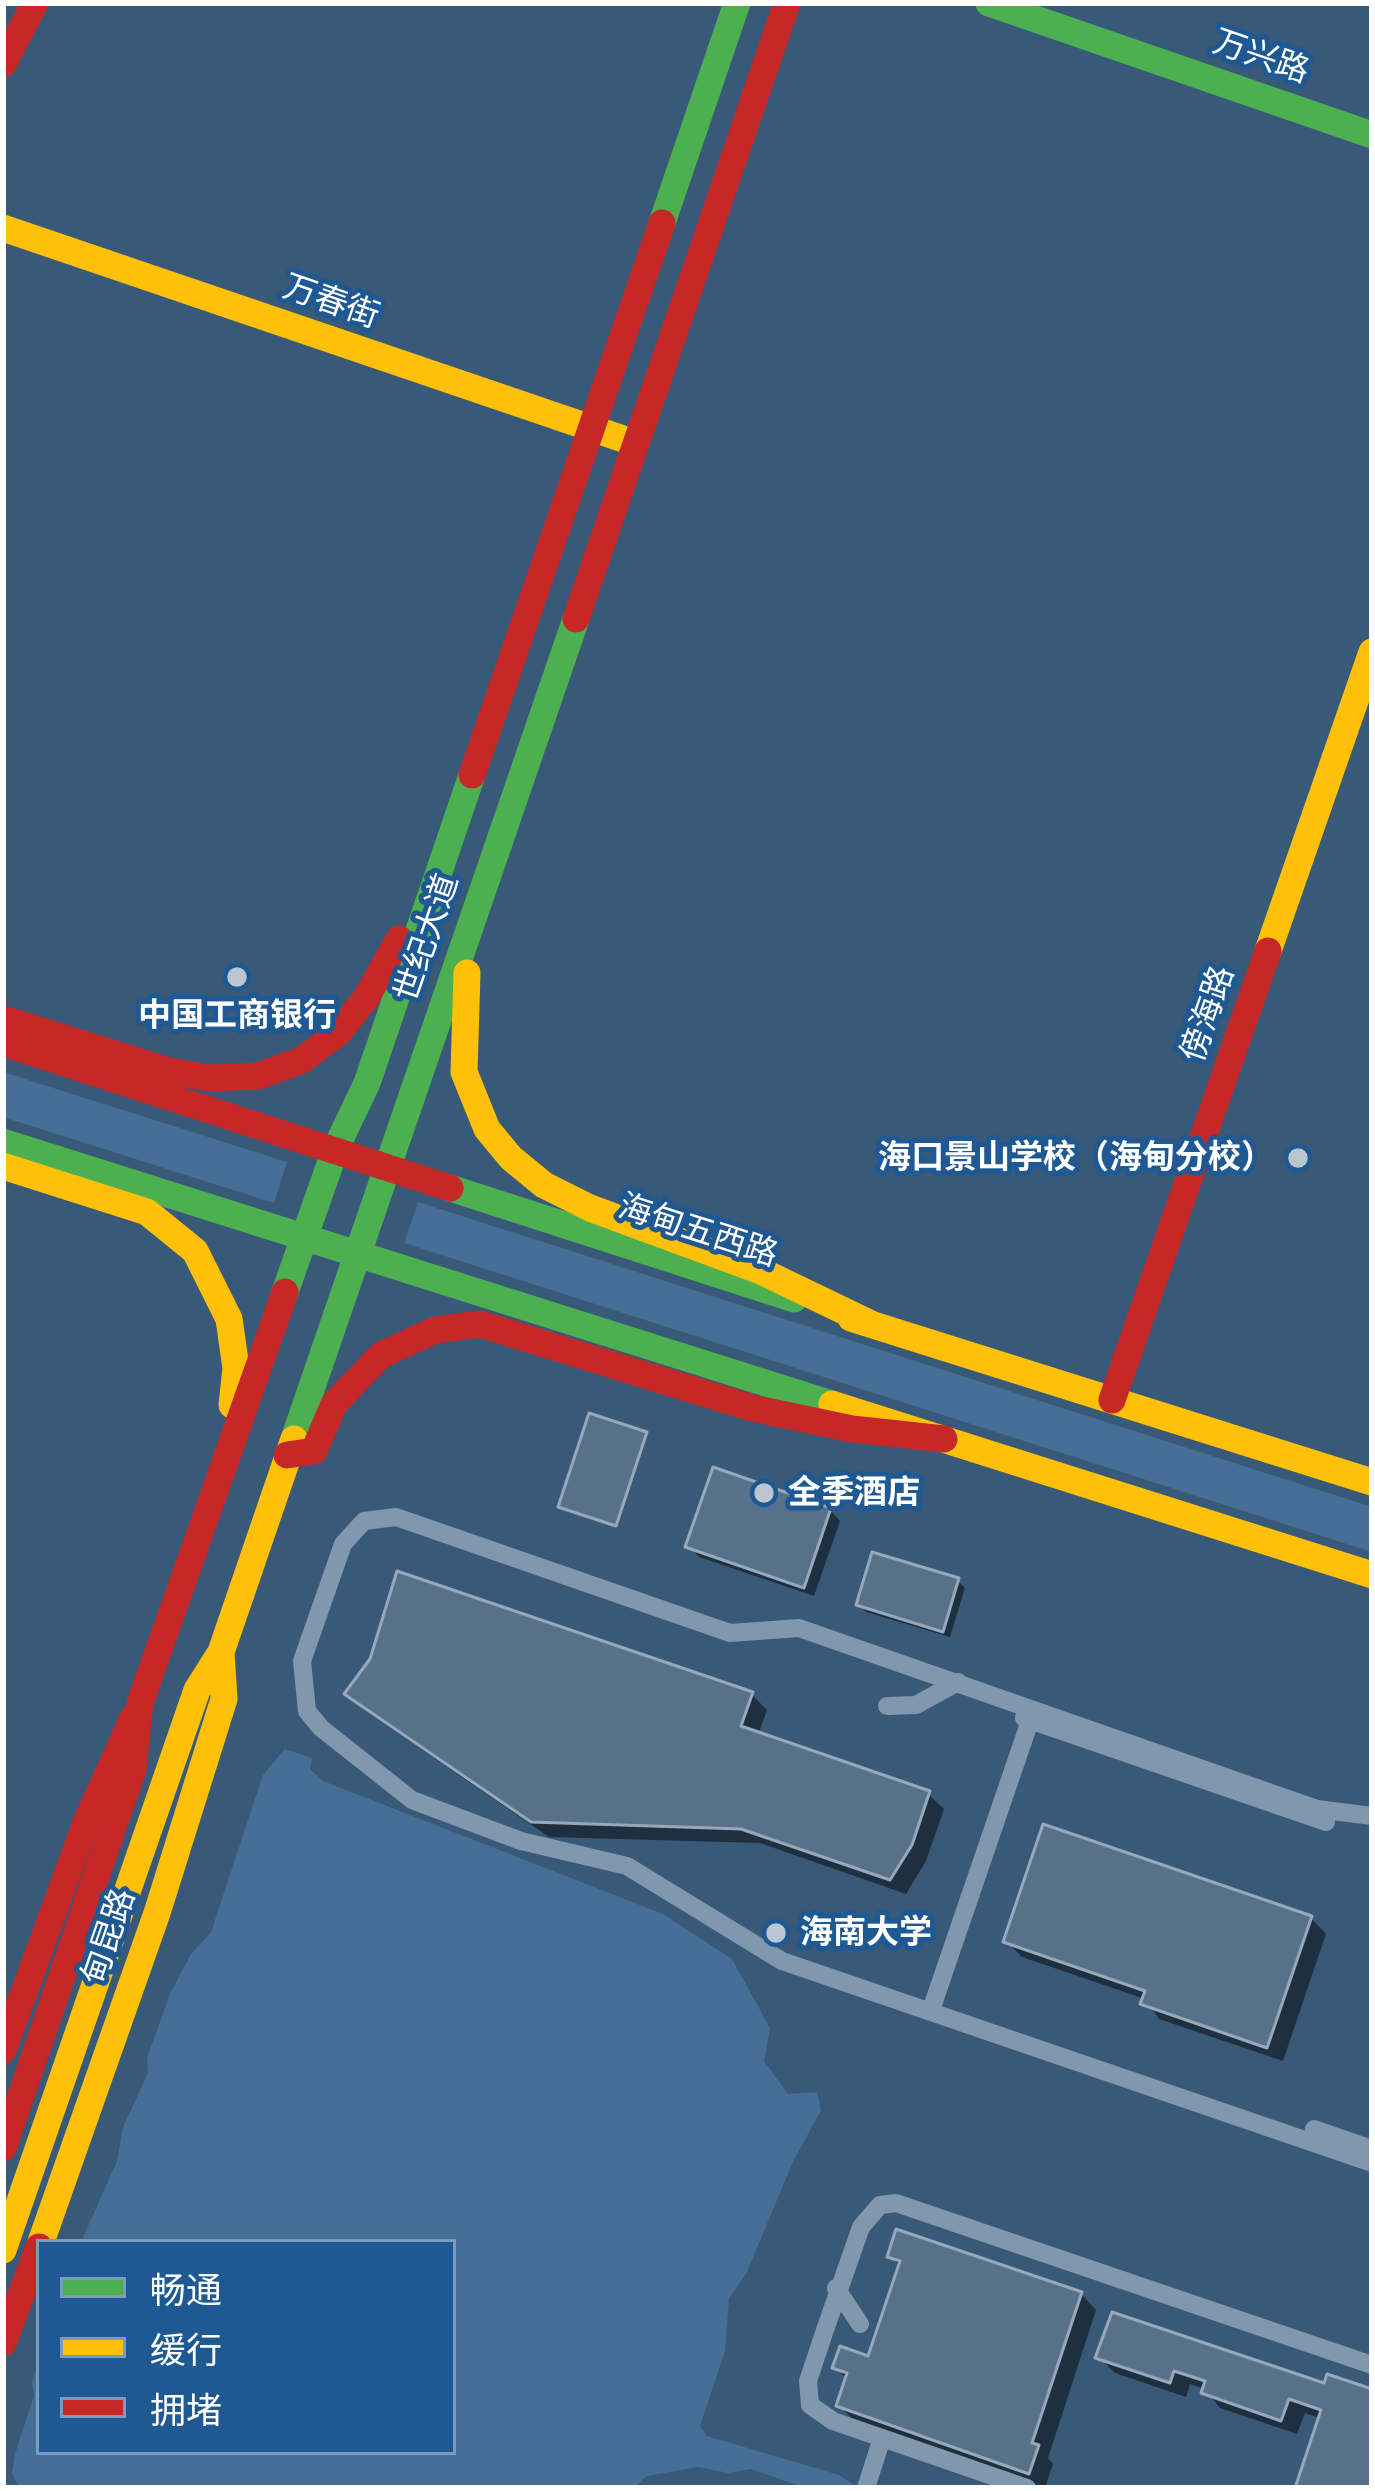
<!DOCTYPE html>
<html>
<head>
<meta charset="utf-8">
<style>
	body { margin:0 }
	#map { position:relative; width:1375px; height:2491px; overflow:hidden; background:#395979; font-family:Mulish,"Noto Sans SC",sans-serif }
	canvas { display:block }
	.frame { position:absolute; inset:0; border:6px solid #fff; pointer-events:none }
	.legend { position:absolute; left:36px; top:2239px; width:420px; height:216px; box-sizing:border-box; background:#1e5994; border:3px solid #789bbf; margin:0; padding:15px 21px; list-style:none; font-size:36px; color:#fff }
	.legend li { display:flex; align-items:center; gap:24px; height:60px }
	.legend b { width:60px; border:3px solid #789bbf }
</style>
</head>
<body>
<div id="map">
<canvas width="1375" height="2491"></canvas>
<div class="frame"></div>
<ul class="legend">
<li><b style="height:15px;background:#4caf50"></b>畅通</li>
<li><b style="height:15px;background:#ffc107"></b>缓行</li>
<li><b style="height:15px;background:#c62828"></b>拥堵</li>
</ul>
</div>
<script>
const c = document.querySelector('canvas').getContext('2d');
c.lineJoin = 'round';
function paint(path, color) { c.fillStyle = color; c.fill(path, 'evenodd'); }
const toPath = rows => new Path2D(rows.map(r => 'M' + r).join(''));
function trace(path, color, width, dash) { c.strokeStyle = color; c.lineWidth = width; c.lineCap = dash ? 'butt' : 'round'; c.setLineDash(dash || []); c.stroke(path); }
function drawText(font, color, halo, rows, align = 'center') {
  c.font = font + ' Mulish,"Noto Sans SC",sans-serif'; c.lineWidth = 10; c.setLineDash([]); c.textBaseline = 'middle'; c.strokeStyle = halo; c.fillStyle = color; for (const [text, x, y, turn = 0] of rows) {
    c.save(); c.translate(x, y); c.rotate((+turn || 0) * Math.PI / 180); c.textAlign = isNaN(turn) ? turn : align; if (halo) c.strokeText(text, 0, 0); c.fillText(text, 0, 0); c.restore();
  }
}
paint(toPath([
	[3,1072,287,1162,274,1203,3,1117],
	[418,1202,1372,1507,1372,1552,404,1243],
	[285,1749,312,1758,310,1769,323,1781,663,1914,732,1959,770,2028,764,2061,788,2094,817,2092,821,2110,793,2162,746,2274,729,2299,725,2351,700,2426,707,2436,839,2475,858,2488,805,2488,751,2469,728,2473,699,2467,646,2476,635,2488,18,2485,12,2473,15,2454,34,2396,32,2382,39,2361,39,2452,453,2452,453,2242,81,2242,117,2161,123,2127,148,2073,147,2058,170,1994,191,1954,211,1932,263,1775]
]), '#466e97');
paint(toPath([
	[830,1510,840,1521,814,1596,699,1557,689,1546],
	[958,1581,965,1588,950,1637,866,1612,859,1605],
	[372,1661,751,1694,767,1710,758,1735,928,1794,944,1809,926,1861,906,1894,760,1843,549,1837,363,1709,348,1693],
	[1311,1918,1326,1934,1283,2061,1159,2019,1145,1999,1022,1957,1006,1941],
	[890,2256,1081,2294,1096,2310,1048,2458,1053,2464,1045,2488,855,2421,839,2406,848,2380,836,2368,870,2359,901,2267],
	[1099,2357,1372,2392,1372,2488,1298,2488,1322,2419,1305,2413,1297,2434,1220,2408,1205,2389,1190,2384,1186,2397,1115,2373]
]), '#0007');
const building = toPath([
	[589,1413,647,1432,616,1526,558,1507,589,1413],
	[713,1467,831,1508,804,1588,685,1547,713,1467],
	[872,1552,959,1578,943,1632,856,1605,872,1552],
	[397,1571,753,1692,741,1726,930,1791,912,1845,890,1880,741,1829,531,1822,344,1694,370,1659,397,1571],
	[1043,1824,1312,1916,1267,2048,1140,2004,1145,1991,1003,1942,1043,1824],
	[896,2229,1082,2292,1032,2443,1039,2445,1029,2474,836,2406,847,2373,832,2368,840,2346,868,2356,900,2261,887,2257,896,2229],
	[1112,2312,1324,2383,1327,2374,1372,2389,1372,2488,1295,2488,1321,2410,1289,2399,1281,2421,1201,2393,1205,2381,1174,2371,1170,2383,1095,2358,1112,2312]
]);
paint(building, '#57718a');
trace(building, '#96a8ba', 3);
trace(toPath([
	[887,1706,916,1705,958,1682],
	[1024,1718,1326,1822],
	[1372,1816,1317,1809,799,1628,730,1633,396,1517,364,1521,343,1544,302,1661,307,1711,321,1728,412,1800,521,1841,627,1866,782,1961,1372,2163],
	[931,2010,1032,1715],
	[1314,2129,1372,2149],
	[836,2288,860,2324],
	[866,2488,882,2438],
	[1027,2488,833,2421,810,2405,808,2381,825,2330,861,2227,880,2205,896,2203,1372,2365]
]), '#8197ac', 18);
trace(toPath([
	[989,3,1372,135],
	[662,223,737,3],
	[3,1142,832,1404],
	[450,1188,794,1299],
	[285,1292,335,1150,367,1083,472,775],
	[294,1439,576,619]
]), '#4caf50', 27);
trace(toPath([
	[3,228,635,443],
	[1268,951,1372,652],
	[467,973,464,1072,487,1129,511,1158,544,1185,590,1208,761,1271,871,1324],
	[3,1166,147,1212,195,1251,229,1319,236,1368,232,1405],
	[851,1318,1372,1482],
	[832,1404,1372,1575],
	[41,2242,157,1913,224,1699,221,1652],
	[3,2250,197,1690,221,1652,294,1439]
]), '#ffc107', 27);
trace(toPath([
	[3,64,35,3],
	[576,619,787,3],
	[472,775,662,223],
	[3,1019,169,1071,210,1078,258,1076,302,1060,338,1033,366,998,399,939],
	[3,1043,450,1188],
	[1112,1400,1268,951],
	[287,1455,314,1451,334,1404,381,1355,435,1330,480,1324,752,1408,852,1429,944,1439],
	[3,2050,87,1820,133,1718],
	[3,2148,133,1769,140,1703,285,1292],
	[3,2343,39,2247]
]), '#c62828', 27);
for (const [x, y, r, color] of [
	[237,977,12,"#bac5d0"],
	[1298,1158,12,"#bac5d0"],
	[764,1493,12,"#bac5d0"],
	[776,1933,12,"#bac5d0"]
]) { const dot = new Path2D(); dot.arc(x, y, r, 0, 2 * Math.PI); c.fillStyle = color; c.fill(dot); trace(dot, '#1e5994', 4.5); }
drawText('33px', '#fff', '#1e5994', [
	["万兴路",1261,57,19],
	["万春街",331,302,19],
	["世纪大道",427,938,-71],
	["傍海路",1208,1014,-71],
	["海甸五西路",698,1231,18],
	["甸昆路",109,1937,-71]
]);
drawText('bold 33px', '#fff', '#1e5994', [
	["中国工商银行",237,1016,"center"],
	["海口景山学校（海甸分校）",1274,1158,"right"],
	["全季酒店",788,1493],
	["海南大学",800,1933]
], 'left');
</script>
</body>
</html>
